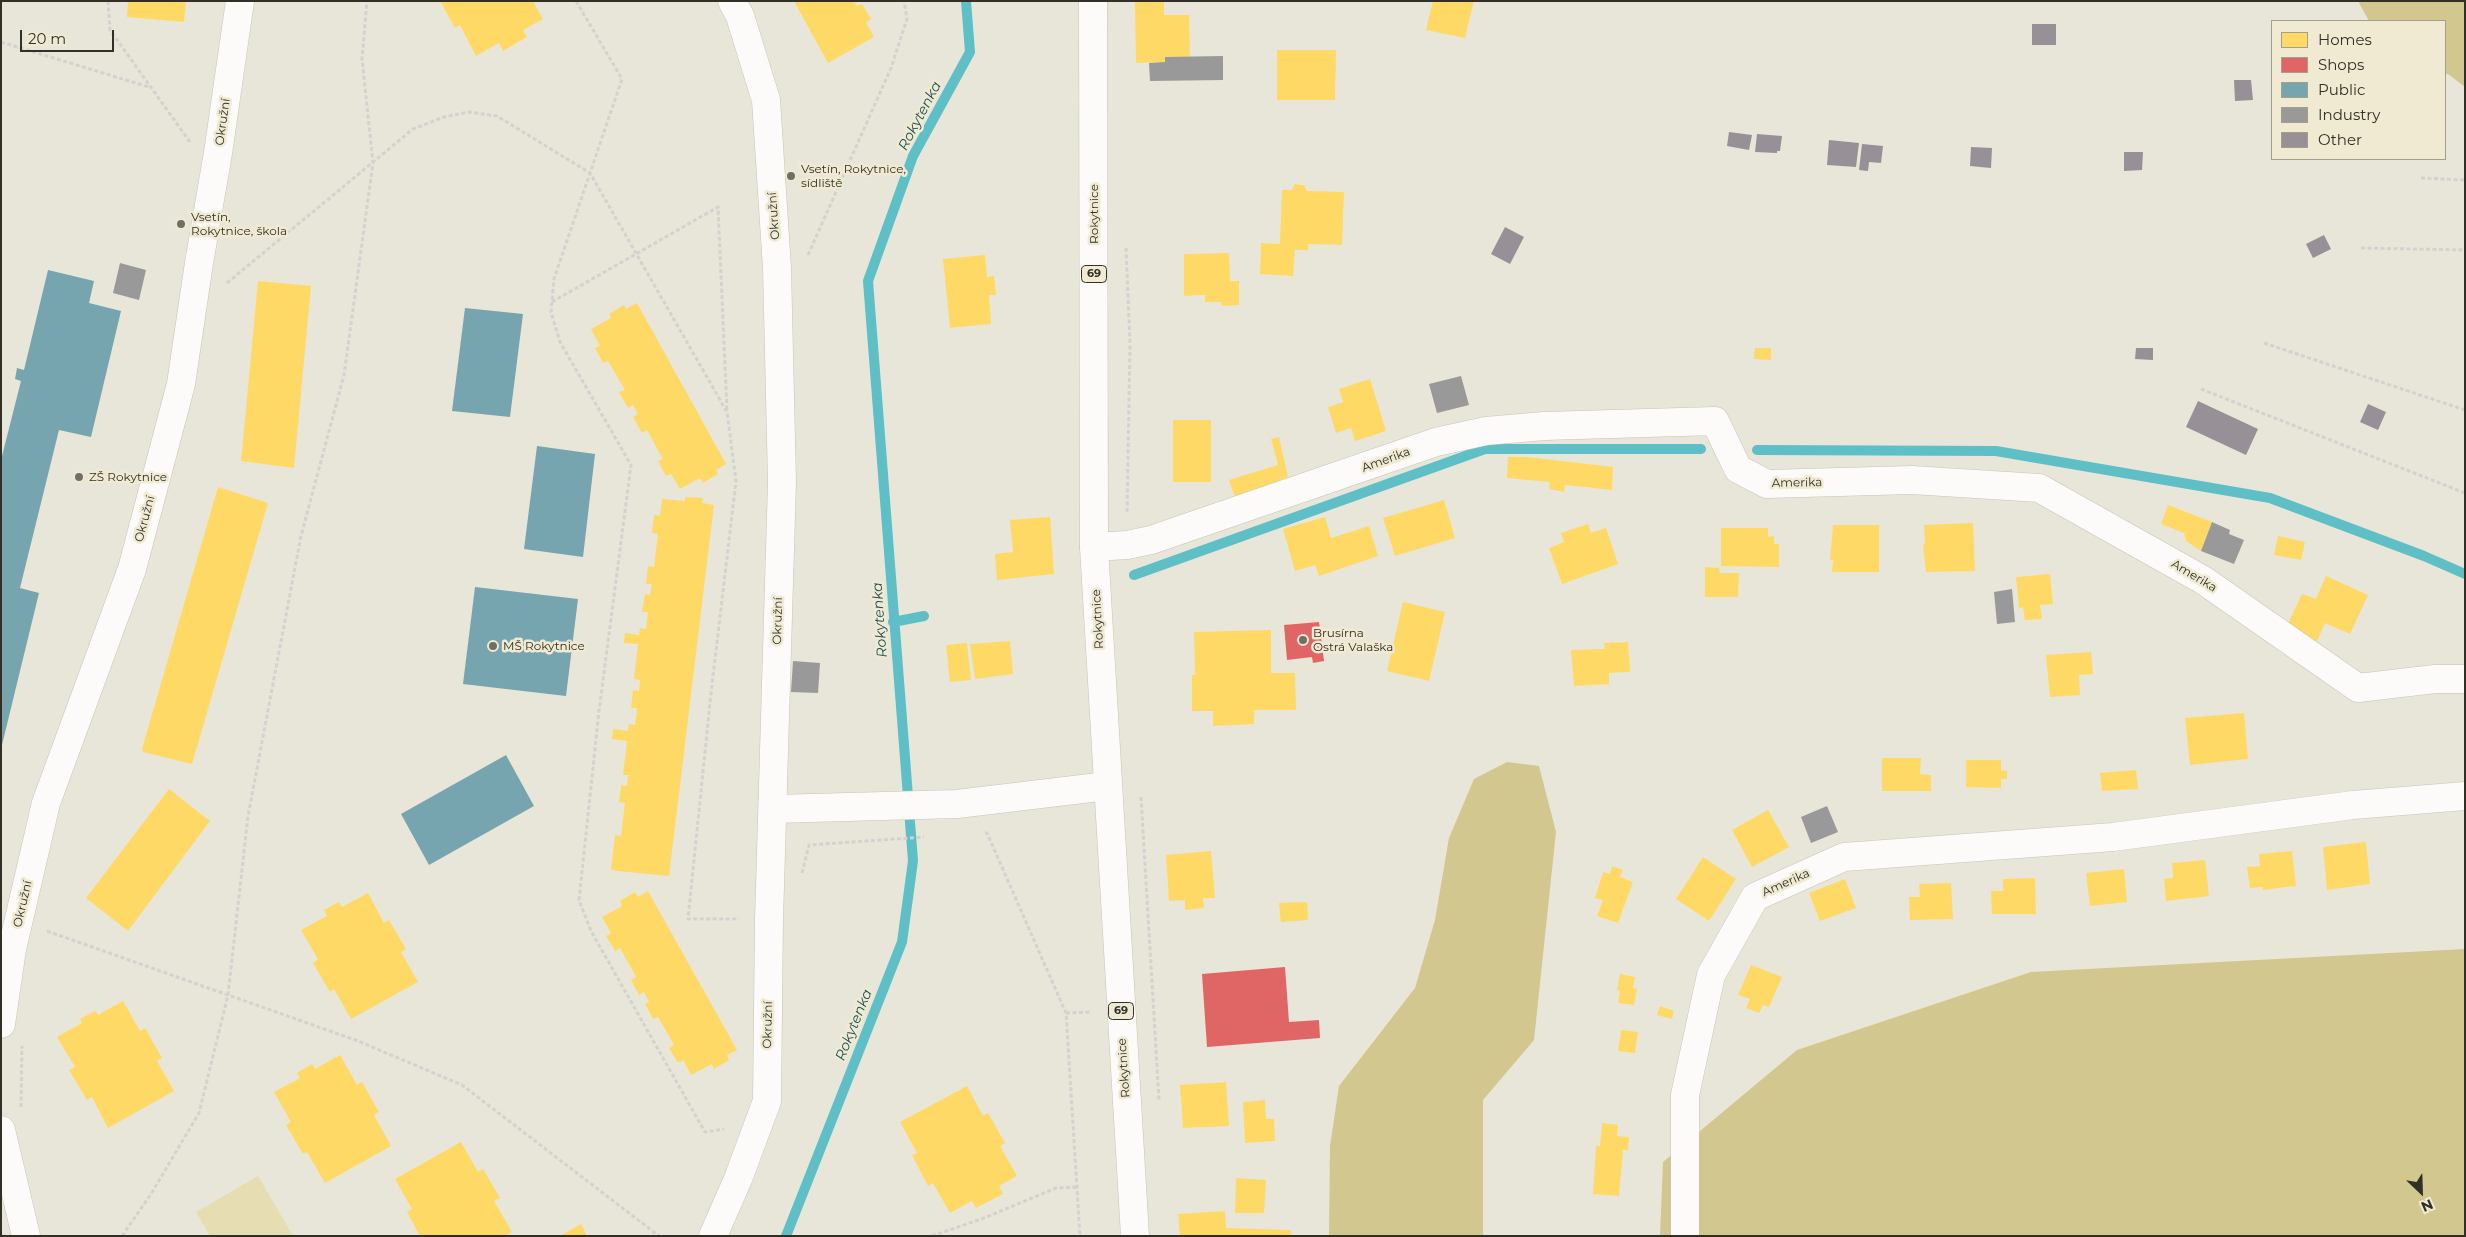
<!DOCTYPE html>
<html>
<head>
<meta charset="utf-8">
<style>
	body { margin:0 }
	#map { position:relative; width:2466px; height:1237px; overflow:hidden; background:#e8e6d8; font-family:Montserrat,sans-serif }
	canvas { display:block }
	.frame { position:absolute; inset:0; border:2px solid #312f26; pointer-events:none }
	.legend { position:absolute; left:2271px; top:20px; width:175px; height:140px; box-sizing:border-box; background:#efead1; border:1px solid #a39f8d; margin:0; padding:6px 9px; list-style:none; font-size:15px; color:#312f26 }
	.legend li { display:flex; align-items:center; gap:10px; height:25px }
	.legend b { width:25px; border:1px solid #a39f8d }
	.north { position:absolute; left:2396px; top:1167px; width:50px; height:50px; -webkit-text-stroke:4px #efead1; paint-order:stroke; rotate:156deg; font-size:14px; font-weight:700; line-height:20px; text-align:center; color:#312f26 }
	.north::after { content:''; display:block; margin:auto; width:18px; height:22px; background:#312f26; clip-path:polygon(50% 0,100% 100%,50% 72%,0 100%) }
	.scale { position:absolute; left:20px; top:30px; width:94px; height:22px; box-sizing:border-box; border:2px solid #312f26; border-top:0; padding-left:6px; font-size:15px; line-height:18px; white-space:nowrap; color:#312f26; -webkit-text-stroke:4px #efead1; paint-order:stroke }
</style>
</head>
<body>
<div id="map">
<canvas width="2466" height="1237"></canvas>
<div class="frame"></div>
<ul class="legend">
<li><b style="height:14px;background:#ffd966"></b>Homes</li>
<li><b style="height:14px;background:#e06666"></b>Shops</li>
<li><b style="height:14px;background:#76a5af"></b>Public</li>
<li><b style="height:14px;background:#999"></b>Industry</li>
<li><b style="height:14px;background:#989097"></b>Other</li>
</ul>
<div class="north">N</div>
<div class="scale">20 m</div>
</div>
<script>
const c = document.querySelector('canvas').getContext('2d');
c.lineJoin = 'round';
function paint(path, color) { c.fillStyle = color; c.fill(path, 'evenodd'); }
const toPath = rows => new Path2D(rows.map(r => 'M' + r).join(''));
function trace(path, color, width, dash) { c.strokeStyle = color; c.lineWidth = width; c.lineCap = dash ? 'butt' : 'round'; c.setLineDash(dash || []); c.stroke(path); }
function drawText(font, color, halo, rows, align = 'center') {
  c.font = font + ' Montserrat,sans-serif'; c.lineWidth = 5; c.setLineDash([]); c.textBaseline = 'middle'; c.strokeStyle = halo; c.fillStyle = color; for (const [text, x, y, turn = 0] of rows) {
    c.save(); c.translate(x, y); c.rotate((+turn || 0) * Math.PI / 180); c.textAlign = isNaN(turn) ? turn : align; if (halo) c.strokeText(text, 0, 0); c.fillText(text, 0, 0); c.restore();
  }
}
paint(toPath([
	[258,1176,293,1236,210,1236,196,1212]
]), '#e6ddb2');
paint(toPath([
	[2358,1,2465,1,2465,87,2448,74,2445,74,2445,21,2369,21],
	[1507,762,1539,766,1556,832,1534,1040,1483,1100,1483,1236,1329,1236,1330,1146,1339,1086,1415,988,1435,920,1449,838,1474,779],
	[2465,949,2465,1236,1660,1236,1663,1162,1797,1050,2031,972]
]), '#d2c78f');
paint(toPath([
	[128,1,186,1,184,22,127,17],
	[440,1,533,1,543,19,523,30,527,37,503,51,499,43,476,56,460,25,455,28],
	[794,1,854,1,857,6,862,4,871,19,866,22,874,37,828,63],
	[1164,1,1164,15,1189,15,1190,57,1165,57,1165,62,1136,63,1135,2],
	[1433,1,1474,1,1465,38,1426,30],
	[1277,50,1336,50,1335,100,1277,100],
	[1295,184,1304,185,1307,191,1344,192,1342,245,1308,244,1308,250,1295,250,1293,276,1260,274,1261,243,1280,244,1282,190,1291,190],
	[1229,253,1230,281,1239,281,1239,305,1222,306,1222,302,1205,302,1205,295,1184,296,1184,254],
	[985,255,987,277,994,276,996,295,989,295,991,324,950,328,943,259],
	[258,281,311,286,294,468,241,461],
	[637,303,726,464,716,470,718,474,703,483,700,478,680,489,671,474,666,476,658,461,663,459,647,430,642,433,633,417,638,414,633,405,628,408,619,392,625,390,608,361,603,363,595,348,600,346,591,329,611,318,609,314,624,305,626,309],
	[1755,348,1771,348,1771,360,1754,359],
	[1370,379,1386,431,1355,441,1351,428,1336,433,1328,407,1343,402,1339,389],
	[1173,420,1211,420,1211,482,1173,482],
	[1279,437,1288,477,1247,493,1236,500,1229,480,1278,465,1271,439],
	[1508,457,1527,457,1613,467,1612,490,1565,485,1564,492,1549,489,1550,482,1507,478],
	[218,487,268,503,192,764,143,752,142,749],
	[685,497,703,498,702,503,714,505,669,876,617,871,611,870,615,835,621,836,625,803,619,802,621,785,627,786,628,775,623,775,627,741,612,739,613,729,628,731,629,724,635,725,637,708,631,708,633,690,639,691,640,680,634,679,638,644,624,643,625,633,639,635,640,628,646,629,648,612,642,612,645,594,650,595,652,584,646,584,648,566,654,567,658,534,652,533,654,515,660,516,662,499,685,501],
	[1444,500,1455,538,1395,556,1383,518],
	[2168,505,2212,522,2201,551,2186,541,2184,533,2161,524],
	[1050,517,1054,574,997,580,995,554,1013,552,1010,520],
	[1325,517,1331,538,1369,526,1378,556,1319,576,1315,565,1295,571,1283,529],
	[1973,523,1975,571,1926,572,1923,545,1925,544,1924,525],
	[1588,524,1591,533,1606,528,1618,564,1562,584,1549,548,1564,542,1561,533],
	[1833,525,1879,525,1879,572,1832,572,1833,560,1830,560],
	[1721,528,1768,528,1768,537,1774,536,1774,544,1779,544,1779,567,1721,566],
	[2278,536,2305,542,2301,560,2274,555],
	[1705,567,1719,568,1720,573,1739,573,1738,597,1705,597],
	[2050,574,2053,604,2040,605,2042,619,2025,620,2023,607,2019,608,2016,577],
	[2326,576,2368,595,2350,634,2325,623,2315,646,2284,632,2302,594,2316,599],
	[1403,602,1445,612,1429,681,1387,671],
	[1271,630,1271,673,1295,673,1296,710,1254,710,1254,724,1213,726,1213,711,1192,711,1192,675,1195,675,1194,632],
	[1010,641,1013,674,975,679,970,644],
	[1628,642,1630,672,1609,673,1609,684,1574,686,1571,650,1605,649,1604,643],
	[967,643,971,680,950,682,946,645],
	[2091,652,2093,674,2079,675,2080,695,2050,697,2046,655],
	[2244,713,2248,759,2190,765,2185,718],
	[1882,758,1921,758,1920,774,1931,775,1931,791,1882,791],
	[1966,760,2001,760,2001,770,2007,771,2007,779,2001,779,2001,788,1966,787],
	[2136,770,2138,789,2102,791,2100,773],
	[169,789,210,821,128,931,86,898],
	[1768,810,1789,847,1752,867,1732,830],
	[2366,842,2370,884,2327,890,2323,847],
	[1211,851,1215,898,1203,898,1204,908,1185,910,1185,900,1169,901,1166,855],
	[2292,851,2296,886,2263,890,2262,887,2250,888,2247,867,2260,866,2259,854],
	[1703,857,1736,879,1709,921,1676,899],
	[2205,860,2209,896,2166,901,2164,879,2173,878,2172,863],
	[1612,866,1623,870,1620,877,1633,882,1618,923,1597,916,1603,900,1595,898,1603,872,1610,874],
	[2124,869,2127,902,2090,906,2086,873],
	[2035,878,2036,914,1992,914,1991,891,2003,891,2003,879],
	[1845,879,1856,908,1820,921,1809,893],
	[1951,883,1953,919,1910,920,1909,897,1920,897,1919,884],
	[648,891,737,1050,727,1055,729,1060,714,1069,712,1064,691,1075,683,1060,678,1063,669,1048,674,1045,658,1017,653,1019,645,1004,649,1002,644,992,639,995,631,980,636,977,620,948,615,951,606,936,611,933,602,917,622,906,620,901,635,892,638,897],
	[368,893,384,923,389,920,406,949,401,952,418,982,351,1019,334,989,330,992,313,963,318,959,301,930,327,916,324,910,339,902,342,907],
	[1307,902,1308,920,1281,922,1279,903],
	[1751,965,1782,977,1769,1007,1763,1005,1759,1013,1746,1008,1750,999,1738,995],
	[1620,974,1635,977,1633,988,1637,989,1634,1005,1618,1003,1620,991,1617,990],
	[123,1001,140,1031,145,1028,162,1058,157,1061,174,1091,108,1128,92,1097,87,1100,69,1070,75,1067,57,1037,82,1023,80,1019,95,1011,98,1015],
	[1660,1006,1674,1011,1672,1019,1657,1015],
	[1621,1030,1638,1032,1635,1053,1618,1051],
	[340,1055,357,1085,362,1082,379,1112,374,1115,391,1146,325,1183,307,1152,303,1154,286,1125,291,1122,274,1092,300,1078,297,1073,312,1064,315,1069],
	[1226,1082,1229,1126,1183,1128,1180,1085],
	[967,1086,983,1116,988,1113,1005,1143,1000,1146,1017,1176,999,1186,1003,1194,976,1208,972,1201,950,1213,933,1183,928,1186,912,1155,917,1153,900,1122],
	[1265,1100,1266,1119,1274,1119,1275,1141,1245,1143,1243,1102],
	[1602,1123,1618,1125,1617,1136,1629,1137,1628,1150,1623,1150,1619,1196,1593,1194,1596,1146,1600,1146],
	[461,1142,478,1172,483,1169,500,1198,494,1201,512,1232,505,1236,420,1236,407,1212,412,1209,395,1179],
	[1236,1178,1266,1180,1264,1213,1235,1213],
	[1225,1211,1226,1228,1291,1230,1291,1236,1180,1236,1178,1214],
	[581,1224,587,1236,560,1236]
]), '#ffd966');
paint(toPath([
	[1319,622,1324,661,1313,663,1312,657,1287,660,1284,625],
	[1285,967,1289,1022,1319,1020,1320,1038,1207,1047,1202,974]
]), '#e06666');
paint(toPath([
	[48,270,94,281,89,303,121,311,91,437,59,430,20,588,39,593,2,745,1,460,21,381,15,379,17,368,24,370],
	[465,308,523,314,510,417,452,411],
	[537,446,595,454,583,557,524,549],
	[475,587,578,599,566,696,463,684],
	[506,755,534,806,429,865,401,814]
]), '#76a5af');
paint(toPath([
	[1223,56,1223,80,1150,81,1149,63,1165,62,1165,57],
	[120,263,146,270,139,300,113,293],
	[1461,376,1469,405,1437,413,1429,384],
	[2212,522,2230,530,2229,534,2244,540,2234,564,2201,551],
	[2012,589,2015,622,1997,624,1994,592],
	[793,661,820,663,818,693,791,692],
	[1827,806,1838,832,1811,843,1801,817]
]), '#999');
trace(toPath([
	[1757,450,1996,451,2270,498,2424,556,2465,574],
	[1134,575,1485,449,1701,449],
	[893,622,924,616],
	[786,1236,902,942,913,861,868,281,913,156,970,52,966,1]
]), '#5fbfc7', 10);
paint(toPath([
	[2032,24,2056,24,2056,45,2032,45],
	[2234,80,2251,80,2253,100,2235,101],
	[1729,132,1752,135,1749,150,1727,146],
	[1757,134,1782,136,1780,151,1777,151,1777,153,1755,152],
	[1829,140,1859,143,1856,167,1827,165],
	[1862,144,1883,146,1881,163,1869,162,1868,171,1859,170],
	[1971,147,1992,148,1991,168,1970,166],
	[2124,152,2143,152,2142,170,2124,171],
	[1505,227,1524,237,1510,264,1491,254],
	[2324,235,2331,249,2313,258,2306,244],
	[2136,348,2153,348,2153,360,2135,359],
	[2198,401,2258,429,2246,455,2186,427],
	[2368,404,2386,412,2378,430,2360,422]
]), '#989097');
const street = toPath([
	[1094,547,1127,545,1151,540,1436,442,1486,431,1544,426,1715,421,1738,469,1767,484,1912,480,2039,488,2203,580,2358,688,2435,679,2465,679],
	[774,809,957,804,1107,786],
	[1,1024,12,949,46,803,132,569,181,384,199,263,218,153,240,1],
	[1,1130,26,1236],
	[713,1236,738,1179,767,1101,769,920,782,482,777,268,766,100,740,16,732,1],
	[1685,1236,1685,1095,1711,975,1755,897,1844,857,2113,837,2353,805,2465,796]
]);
const primary = toPath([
	[1093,1,1094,547,1135,1236]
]);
trace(street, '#c6c4b8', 29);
trace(primary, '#c6c4b8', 29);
trace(toPath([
	[108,1,110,30,190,142],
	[576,1,622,79,554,279,551,312,560,342,631,465,599,711,579,900,591,931,705,1132,724,1129],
	[1,42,149,87],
	[2421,178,2465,180],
	[1126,248,1130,344,1127,514],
	[2361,248,2465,250],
	[808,255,891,68,907,19,904,1],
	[227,283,413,129,444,117,469,112,497,116,590,173,727,412,736,481,711,693,688,919,739,919],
	[552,302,718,207,727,411],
	[2264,343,2465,410],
	[2201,389,2465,493],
	[1141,797,1159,1100],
	[985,833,987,833,1066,1013,1080,1236],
	[802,873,809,845,924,837],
	[47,931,358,1041,462,1085,659,1236],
	[1066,1013,1092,1012],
	[21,1107,22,1046],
	[122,1236,151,1194,199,1113,228,995,248,816,301,536,344,375,373,163,362,59,367,1],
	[932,1236,984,1218,1056,1188,1077,1187]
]), '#d3d2cf', 3, [4, 2.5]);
trace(street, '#fcfbf9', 28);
trace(primary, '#fcfbf9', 28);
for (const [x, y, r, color] of [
	[791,176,5,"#716f64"],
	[181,224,5,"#716f64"],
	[79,477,5,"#716f64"],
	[1303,640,5,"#716f64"],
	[493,646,5,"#716f64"]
]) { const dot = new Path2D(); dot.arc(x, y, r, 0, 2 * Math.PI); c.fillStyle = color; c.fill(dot); trace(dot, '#efead1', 2); }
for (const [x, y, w] of [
	[1094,274,25],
	[1121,1011,25]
]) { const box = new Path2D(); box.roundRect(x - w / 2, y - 8.5, w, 17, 4); c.fillStyle = '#efead1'; c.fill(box); trace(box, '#312f26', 1); }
drawText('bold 11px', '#312f26', null, [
	["69",1094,274],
	["69",1121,1011]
]);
drawText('12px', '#312f26', '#efead1', [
	["Okružní",223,122,-82],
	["Rokytnice",1094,214,-90],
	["Okružní",774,216,-94],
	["Amerika",1386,460,-20],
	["Amerika",1797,483,-1],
	["Okružní",145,519,-75],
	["Amerika",2194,576,31],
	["Rokytnice",1098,619,-93],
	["Okružní",778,621,-89],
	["Amerika",1786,883,-24],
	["Okružní",23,904,-77],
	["Okružní",768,1025,-89],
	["Rokytnice",1124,1068,-94]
]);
drawText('12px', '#312f26', '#efead1', [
	["Vsetín, Rokytnice,",801,169],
	["sídliště",801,183],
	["Vsetín,",191,217],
	["Rokytnice, škola",191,231],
	["ZŠ Rokytnice",89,477],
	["Brusírna",1313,633],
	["Ostrá Valaška",1313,647],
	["MŠ Rokytnice",503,646]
], 'left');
drawText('italic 14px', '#1a5058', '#efead1', [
	["Rokytenka",920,116,-62],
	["Rokytenka",880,620,-94],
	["Rokytenka",854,1025,-68]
]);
</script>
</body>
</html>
